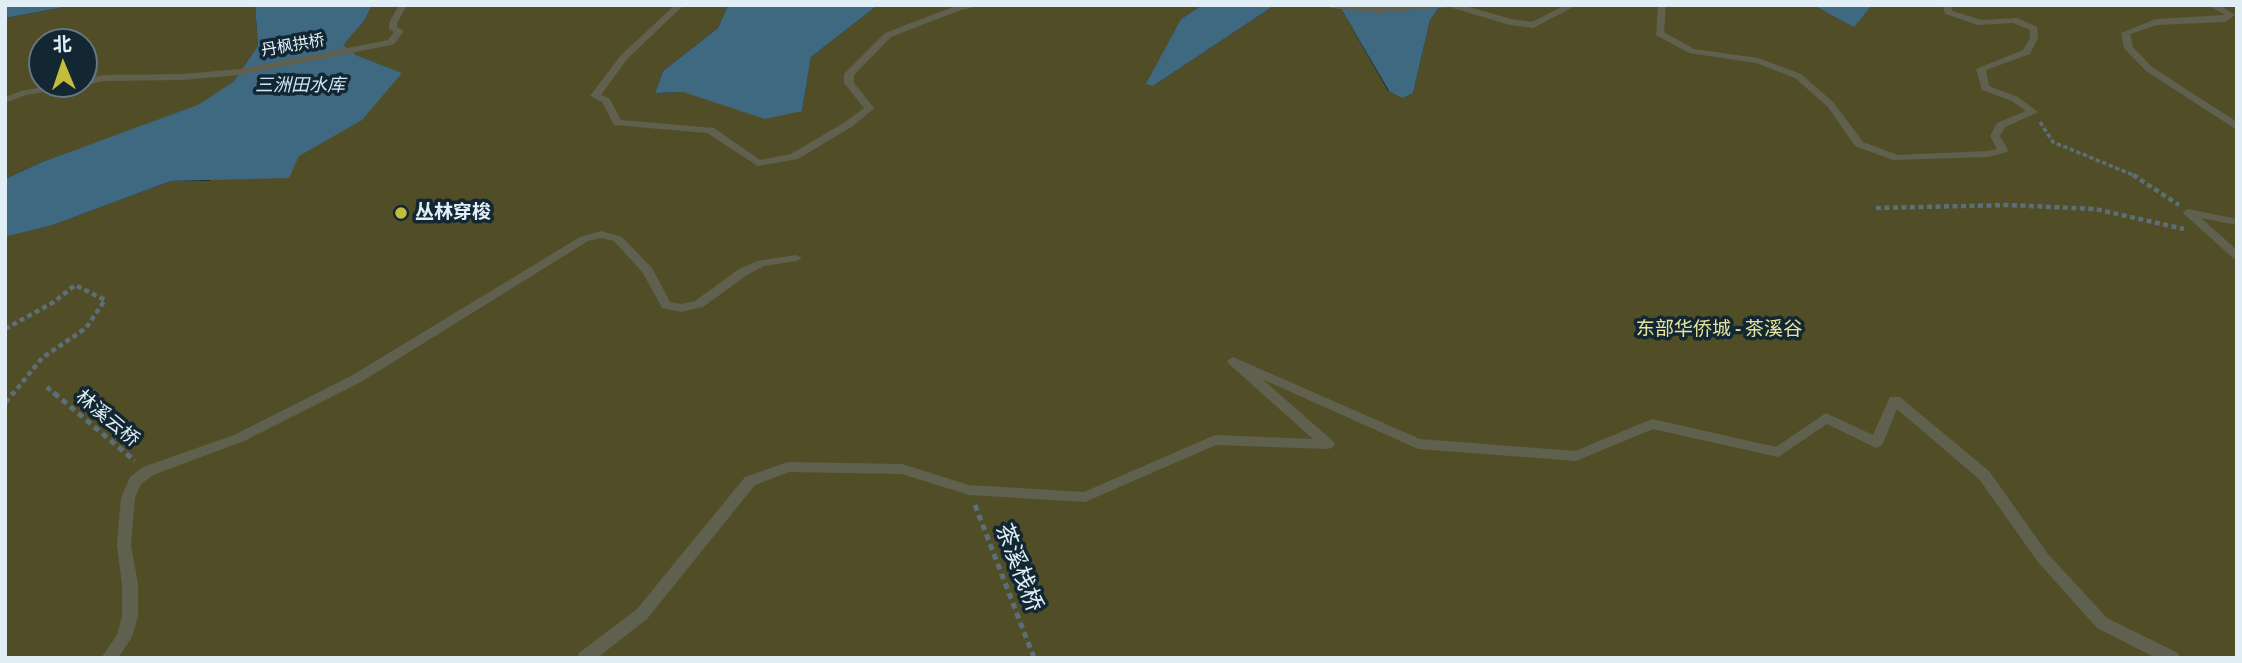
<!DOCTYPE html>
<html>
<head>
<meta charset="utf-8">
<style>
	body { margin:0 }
	#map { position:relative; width:2242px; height:663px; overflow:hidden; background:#132733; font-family:"Archivo Narrow","Noto Sans SC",sans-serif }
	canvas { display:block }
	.frame { position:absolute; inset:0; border:7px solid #e1eef6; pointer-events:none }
	.north { position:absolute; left:28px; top:28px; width:70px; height:70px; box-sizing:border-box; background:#132733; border:2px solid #657781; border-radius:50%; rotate:358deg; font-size:19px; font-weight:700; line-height:28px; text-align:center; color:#e1eef6 }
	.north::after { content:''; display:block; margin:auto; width:24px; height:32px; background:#c4bc3d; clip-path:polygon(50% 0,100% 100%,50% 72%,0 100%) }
</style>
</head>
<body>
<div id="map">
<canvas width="2242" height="663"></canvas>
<div class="frame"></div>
<div class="north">北</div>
</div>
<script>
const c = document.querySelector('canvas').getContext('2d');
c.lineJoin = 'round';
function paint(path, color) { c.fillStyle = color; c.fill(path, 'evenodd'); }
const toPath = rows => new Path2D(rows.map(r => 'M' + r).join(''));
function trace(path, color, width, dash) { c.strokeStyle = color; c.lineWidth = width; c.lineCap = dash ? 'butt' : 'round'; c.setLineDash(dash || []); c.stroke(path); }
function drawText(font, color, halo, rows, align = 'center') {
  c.font = font + ' "Archivo Narrow","Noto Sans SC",sans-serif'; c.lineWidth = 7; c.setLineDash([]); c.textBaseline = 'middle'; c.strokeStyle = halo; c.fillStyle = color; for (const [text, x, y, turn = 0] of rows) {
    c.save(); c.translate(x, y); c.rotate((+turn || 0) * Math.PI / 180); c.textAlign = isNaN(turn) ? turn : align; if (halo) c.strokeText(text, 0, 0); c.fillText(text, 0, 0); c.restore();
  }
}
paint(toPath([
	[76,5,255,5,258,46,222,98,42,162,5,179,5,18],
	[42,42,84,42,84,84,42,84],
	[372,5,728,5,718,28,663,71,655,93,683,92,802,111,811,57,878,5,1202,5,1181,19,1153,86,1275,5,1339,5,1388,91,1413,93,1430,20,1441,5,1813,5,1854,26,1872,5,2237,5,2237,658,5,658,5,237,53,225,171,181,209,181,401,73,356,55,342,45,364,21]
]), '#514e27');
paint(toPath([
	[5,5,76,5,5,18],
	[255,5,372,5,364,21,343,45,356,55,402,73,362,120,299,156,289,178,171,181,53,225,5,237,5,179,42,162,198,105,233,82,258,46],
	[728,5,878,5,811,57,802,111,765,119,683,92,655,93,663,71,718,28],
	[1202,5,1275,5,1153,86,1146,84,1181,19],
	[1339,5,1441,5,1430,20,1413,93,1402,98,1389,91],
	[1813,5,1872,5,1854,27]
]), '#3f6881');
trace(toPath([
	[2040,122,2053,142,2138,177]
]), '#5c6e78', 3.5, [4.5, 2.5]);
trace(toPath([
	[2133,175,2179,205],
	[1876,208,2008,205,2095,209,2184,229],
	[5,329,54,302,75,285,105,300,86,328,42,358,12,395],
	[47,387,56,395]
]), '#5c6e78', 4.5, [5, 3.5]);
trace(toPath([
	[54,393,135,461],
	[5,403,13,393],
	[975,505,1034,658]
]), '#5c6e78', 5, [6, 4.5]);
paint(toPath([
	[399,5,407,5,397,23,397,27,404,31,394,44,391,45,240,75,182,80,104,81,84,85,81,84,84,84,84,79,104,75,182,74,240,69,388,40,394,32,389,29,389,23,399,5],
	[675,5,684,5,627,59,601,95,609,98,621,120,714,128,760,160,791,154,845,122,864,108,844,83,844,74,885,33,953,7,983,5,958,11,891,37,854,75,854,83,874,108,872,110,853,126,798,159,758,166,707,133,614,125,602,102,590,96,621,55,675,5],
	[1327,5,1377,7,1462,5,1511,19,1532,22,1566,5,1577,5,1533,28,1510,25,1449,7,1377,13,1331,8,1327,5],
	[1658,5,1666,5,1664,32,1694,49,1758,58,1801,74,1834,103,1863,142,1898,155,1988,151,1997,149,1990,136,1997,123,2026,111,2012,101,1982,90,1976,69,2023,50,2030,38,2030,30,2013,23,1978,25,1945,14,1943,5,1951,5,1952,11,1982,20,2017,18,2037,27,2038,38,2030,54,1986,70,1989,86,2018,97,2038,112,2005,127,2000,136,2008,150,2007,152,1989,157,1893,160,1855,146,1828,107,1795,78,1756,63,1689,53,1656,35,1658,5],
	[2208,5,2219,5,2235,15,2225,22,2157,25,2130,34,2133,47,2152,67,2237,122,2237,130,2146,71,2124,48,2121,33,2156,19,2225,15,2208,5],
	[59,84,80,84,75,87,26,95,5,103,5,97,21,91,59,84],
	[2188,209,2237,219,2237,225,2201,218,2237,250,2237,259,2233,258,2184,214,2183,212,2188,209],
	[601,231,622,237,652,268,670,302,681,304,695,301,739,269,757,261,796,255,802,258,796,261,764,266,747,275,703,307,681,312,662,308,643,273,614,241,601,238,588,241,361,382,244,441,153,475,141,484,135,498,131,545,138,584,138,616,132,637,118,658,101,658,117,635,122,616,122,584,117,545,121,498,130,477,143,467,234,435,351,376,580,237,601,231],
	[1233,357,1420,439,1575,451,1652,419,1776,447,1826,413,1873,435,1890,397,1900,397,1989,471,2048,554,2107,618,2178,653,2180,658,2156,658,2097,628,2038,562,1979,479,1897,409,1883,443,1881,446,1876,448,1827,424,1778,457,1653,429,1576,461,1418,449,1262,379,1333,441,1335,444,1333,447,1328,449,1216,445,1085,502,969,495,902,474,789,472,755,485,647,619,597,658,577,658,579,653,637,609,745,477,788,462,902,464,969,485,1084,492,1215,435,1313,439,1229,364,1227,361,1233,357]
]), '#60604e');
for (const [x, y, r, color] of [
	[401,213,7,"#c4bc3d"]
]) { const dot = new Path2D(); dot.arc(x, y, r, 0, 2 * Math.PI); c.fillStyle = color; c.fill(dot); trace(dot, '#132733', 2.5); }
drawText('16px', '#e1eef6', '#132733', [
	["丹枫拱桥",293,46,-10]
]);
drawText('italic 18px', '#cce7f8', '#132733', [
	["三洲田水库",300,86]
]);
drawText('bold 19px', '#e1eef6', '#132733', [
	["丛林穿梭",415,213]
], 'left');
drawText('19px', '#e7e39c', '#132733', [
	["东部华侨城 - 茶溪谷",1719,330]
]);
drawText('19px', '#e1eef6', '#132733', [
	["林溪云桥",107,419,40]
]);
drawText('23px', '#e1eef6', '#132733', [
	["茶溪栈桥",1018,568,69]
]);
</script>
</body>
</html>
